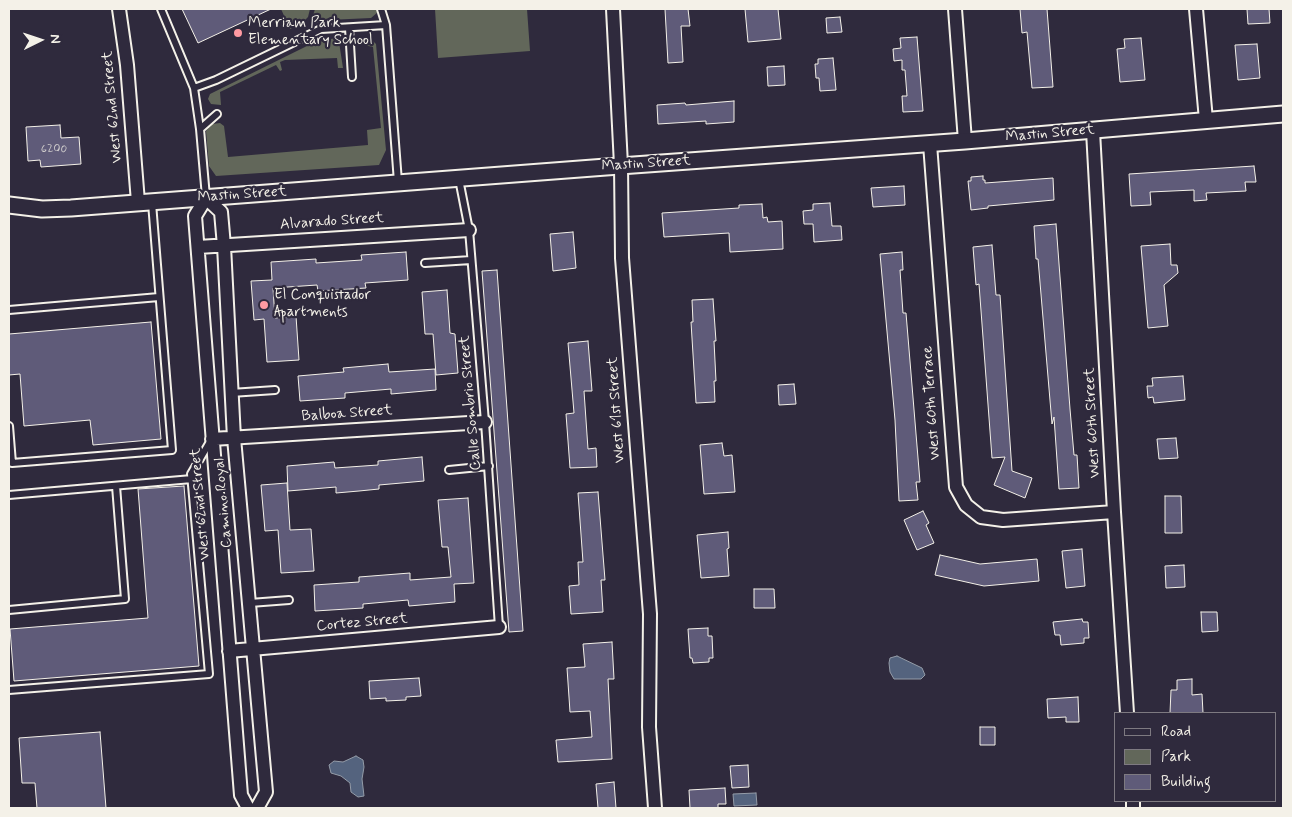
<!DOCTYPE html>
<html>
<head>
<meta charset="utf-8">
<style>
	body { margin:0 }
	#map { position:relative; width:1292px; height:817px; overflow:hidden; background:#2f2a3d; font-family:Mynerve,sans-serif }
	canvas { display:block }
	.frame { position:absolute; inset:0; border:10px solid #f4f1e8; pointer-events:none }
	.legend { position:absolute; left:1114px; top:712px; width:162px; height:90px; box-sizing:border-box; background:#2f2a3d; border:1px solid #7e7a81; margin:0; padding:6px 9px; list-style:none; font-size:15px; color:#f4f1e8 }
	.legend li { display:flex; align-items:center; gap:10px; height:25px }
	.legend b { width:25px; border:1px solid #7e7a81 }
	.north { position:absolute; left:15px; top:15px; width:50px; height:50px; -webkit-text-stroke:4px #2f2a3d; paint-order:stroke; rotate:86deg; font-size:14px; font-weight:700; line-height:20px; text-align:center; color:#f4f1e8 }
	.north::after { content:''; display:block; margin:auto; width:18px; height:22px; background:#f4f1e8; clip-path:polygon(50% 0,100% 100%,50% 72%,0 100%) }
</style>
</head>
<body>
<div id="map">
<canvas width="1292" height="817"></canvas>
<div class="frame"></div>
<ul class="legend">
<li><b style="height:6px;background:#2f2a3d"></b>Road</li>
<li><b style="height:14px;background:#62675a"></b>Park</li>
<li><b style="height:14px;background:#5f5b79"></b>Building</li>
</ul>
<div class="north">N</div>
</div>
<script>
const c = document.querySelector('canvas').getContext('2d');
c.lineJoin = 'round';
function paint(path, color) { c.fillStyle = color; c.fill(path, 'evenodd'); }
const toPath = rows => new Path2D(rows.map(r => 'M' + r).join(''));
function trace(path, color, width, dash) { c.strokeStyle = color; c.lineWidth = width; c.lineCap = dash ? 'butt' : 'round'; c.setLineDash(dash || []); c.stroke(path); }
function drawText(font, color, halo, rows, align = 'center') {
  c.font = font + ' Mynerve,sans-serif'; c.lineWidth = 4.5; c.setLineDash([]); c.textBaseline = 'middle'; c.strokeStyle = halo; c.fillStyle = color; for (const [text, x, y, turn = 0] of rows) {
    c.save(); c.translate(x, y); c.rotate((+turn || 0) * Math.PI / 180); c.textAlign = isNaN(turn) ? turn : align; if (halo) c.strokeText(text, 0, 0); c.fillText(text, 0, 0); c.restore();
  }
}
paint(toPath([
	[281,9,310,9,308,17,301,24,290,29],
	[315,9,377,9,378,12,371,18,328,20,310,25],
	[435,9,527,9,530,51,438,58],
	[362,37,370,38,376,44,386,150,379,165,216,176,209,166,206,131,212,124,220,123,224,126,228,157,368,145,367,130,381,128,373,47,359,44],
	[335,38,339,42,343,68,338,68,337,58,285,60,280,62,282,70,280,71,276,65,220,92,221,105,211,104,208,99,210,94,311,44]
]), '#62675a');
const water = toPath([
	[897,656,922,668,925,675,921,679,894,679,890,672,889,663,890,658,897,656],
	[356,756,363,760,364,767,362,779,364,796,358,797,351,792,350,783,341,776,331,773,329,765,334,761,343,762,356,756],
	[756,793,757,805,734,806,733,794,756,793]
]);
paint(water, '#54637e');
trace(water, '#949ca8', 1);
const building = toPath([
	[182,9,271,9,198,43,182,9],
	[665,9,688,9,690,26,681,26,683,62,668,63,665,9],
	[745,9,778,9,781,39,748,42,745,9],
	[1020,9,1047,9,1053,87,1032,88,1027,32,1022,33,1020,9],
	[1247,9,1269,9,1270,23,1248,24,1247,9],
	[840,17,842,32,827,33,826,18,840,17],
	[917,37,923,111,903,112,902,96,907,96,905,70,902,70,902,60,894,61,893,49,901,48,900,38,917,37],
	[1141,38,1145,80,1120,82,1117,49,1125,48,1124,39,1141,38],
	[1257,44,1260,78,1238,80,1235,45,1257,44],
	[833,58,836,90,820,91,819,78,816,78,815,64,818,64,818,59,833,58],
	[784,66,785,85,768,86,767,67,784,66],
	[734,101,734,122,706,124,706,121,658,124,657,105,685,103,686,105,734,101],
	[60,125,61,138,79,137,81,164,41,167,40,160,28,161,26,127,60,125],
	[1254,166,1256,182,1245,182,1246,191,1206,193,1207,200,1194,201,1194,190,1150,192,1151,205,1131,206,1129,174,1254,166],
	[983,176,983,180,985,180,985,183,1053,178,1054,200,988,206,988,208,971,210,968,181,971,181,971,177,983,176],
	[904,186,905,205,873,207,871,188,904,186],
	[830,203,832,226,841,226,842,240,814,242,813,224,804,224,803,211,813,210,813,204,830,203],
	[762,204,763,218,767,217,768,222,782,221,783,249,730,252,729,233,664,237,662,213,739,208,739,205,762,204],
	[1056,224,1070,409,1074,455,1077,455,1079,488,1059,489,1054,417,1052,424,1038,259,1036,259,1034,226,1056,224],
	[573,232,576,268,553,271,550,234,573,232],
	[1170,244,1171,265,1177,265,1178,273,1164,285,1168,326,1148,328,1141,246,1170,244],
	[992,245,996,295,1000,295,1012,471,1032,478,1025,498,994,485,1005,457,992,458,979,284,976,285,973,247,992,245],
	[406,252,408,280,365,283,366,288,318,291,317,285,273,288,275,318,296,316,299,360,267,362,264,319,254,320,251,281,272,280,271,262,316,259,316,263,362,260,361,255,406,252],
	[902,252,903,270,900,270,903,313,906,313,920,482,916,482,918,500,899,501,895,420,880,254,902,252],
	[497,270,523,631,509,632,482,271,497,270],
	[447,290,450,333,455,334,458,373,436,375,433,334,425,334,422,292,447,290],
	[713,299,716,341,714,341,716,381,714,381,715,402,696,403,691,322,693,322,692,300,713,299],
	[151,322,161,439,93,445,90,420,24,426,20,374,9,375,9,334,151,322],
	[588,341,592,391,584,391,588,449,596,448,597,467,570,468,566,414,574,413,568,343,588,341],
	[388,364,389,372,435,369,436,390,391,394,391,389,345,393,345,398,300,401,298,376,344,372,343,368,388,364],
	[1183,376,1185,400,1154,403,1153,397,1148,398,1147,386,1153,386,1152,378,1183,376],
	[794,384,796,404,779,405,778,385,794,384],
	[1176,438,1178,458,1159,459,1157,439,1176,438],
	[722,443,724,456,732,455,735,492,704,494,700,445,722,443],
	[422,457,424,481,379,485,379,489,359,491,336,493,336,487,288,491,287,466,334,462,335,468,378,465,378,461,422,457],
	[287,483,290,530,311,529,314,571,281,573,278,530,265,531,261,485,287,483],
	[184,486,199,666,14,681,10,629,148,618,138,489,184,486],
	[598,492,605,580,601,580,603,612,571,614,569,586,579,585,578,562,583,562,578,493,598,492],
	[1165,496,1181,496,1182,533,1165,533,1165,496],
	[468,498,474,583,454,584,455,602,409,606,408,600,363,604,363,608,315,611,314,585,359,582,359,577,410,573,410,580,451,577,448,547,442,547,438,500,468,498],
	[923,511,929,523,926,525,934,543,917,550,904,520,923,511],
	[728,532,729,548,727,549,729,576,701,578,697,535,728,532],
	[1082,549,1085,586,1066,588,1062,551,1082,549],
	[940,555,980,564,1037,559,1039,581,984,586,935,575,940,555],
	[1184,565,1185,587,1166,588,1165,566,1184,565],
	[754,589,774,589,775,608,754,608,754,589],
	[1201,612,1217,612,1218,631,1202,632,1201,612],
	[1082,619,1083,622,1088,622,1089,638,1084,638,1084,643,1061,645,1060,635,1055,635,1053,622,1082,619],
	[708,628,708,636,712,636,713,658,709,658,709,662,693,663,692,658,690,658,688,629,708,628],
	[612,642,614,679,608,679,612,759,558,762,556,740,592,737,590,711,570,712,567,668,585,667,583,644,612,642],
	[419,678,421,696,406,697,406,700,386,701,386,698,370,699,369,681,419,678],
	[1192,679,1192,695,1202,694,1203,713,1170,713,1171,690,1177,690,1177,680,1192,679],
	[1078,697,1079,722,1066,722,1066,717,1048,718,1047,699,1078,697],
	[980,727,995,727,995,745,980,745,980,727],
	[100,732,106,808,37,808,35,783,22,783,19,738,100,732],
	[748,765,749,787,732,788,730,766,748,765],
	[614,782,616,808,598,808,596,784,614,782],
	[725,788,726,804,718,804,718,808,690,808,689,790,725,788]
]);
paint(building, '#5f5b79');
trace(building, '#f4f1e8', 1);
const service = toPath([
	[161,9,194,88,200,129],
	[381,9,386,25],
	[349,28,352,77],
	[194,88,216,80,321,29,386,25,398,182],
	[459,179,469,230,485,422,499,627],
	[206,197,200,129,217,114],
	[425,263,471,260],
	[9,310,159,297],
	[231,393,275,390],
	[9,426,12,463,172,450,152,203],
	[449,470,489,466],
	[9,495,192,479],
	[250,603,289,600],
	[9,610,125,599,116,486],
	[9,690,209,674,191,474,211,440]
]);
const minor = toPath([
	[119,9,127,65,138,202],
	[613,9,621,165,622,258,650,614,649,727,655,808],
	[955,9,965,141],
	[1196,9,1206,120],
	[1093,131,1114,512,1127,713],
	[930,144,956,487,966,505,981,517,1003,520,1114,512],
	[198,247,469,230],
	[212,439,485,422],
	[229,651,499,627],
	[1133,801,1133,808],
	[248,808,241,795,195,216,206,198,221,212,224,246,234,438,266,792,257,808]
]);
const tertiary = toPath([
	[9,205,42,209,71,208,606,167,965,141,1283,114]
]);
trace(service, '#f4f1e8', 10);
trace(minor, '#f4f1e8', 16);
trace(tertiary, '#f4f1e8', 19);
trace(service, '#2f2a3d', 6);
trace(minor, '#2f2a3d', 12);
trace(tertiary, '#2f2a3d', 15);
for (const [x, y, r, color] of [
	[238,33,5,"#ff9aa2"],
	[264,305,5,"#ff9aa2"]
]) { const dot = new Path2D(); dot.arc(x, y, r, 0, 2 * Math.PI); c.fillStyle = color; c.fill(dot); trace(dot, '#2f2a3d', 2); }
drawText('12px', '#cfcccc', null, [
	["6200",54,149]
]);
drawText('15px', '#f4f1e8', '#2f2a3d', [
	["Merriam Park",248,24],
	["Elementary School",248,41],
	["El Conquistador",274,296],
	["Apartments",274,313]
], 'left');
drawText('15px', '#f4f1e8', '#2f2a3d', [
	["West 62nd Street",113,107,-95],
	["Mastin Street",1050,134,-5],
	["Mastin Street",646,164,-4],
	["Mastin Street",242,195,-4],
	["Alvarado Street",332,222,-4],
	["Calle Sombrio Street",471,403,-95],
	["West 60th Terrace",932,403,-94],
	["West 61st Street",617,410,-94],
	["Balboa Street",347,414,-4],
	["West 60th Street",1093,423,-93],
	["Camino Royal",224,503,-95],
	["West 62nd Street",201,504,-95],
	["Cortez Street",362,623,-5]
]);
</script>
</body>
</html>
